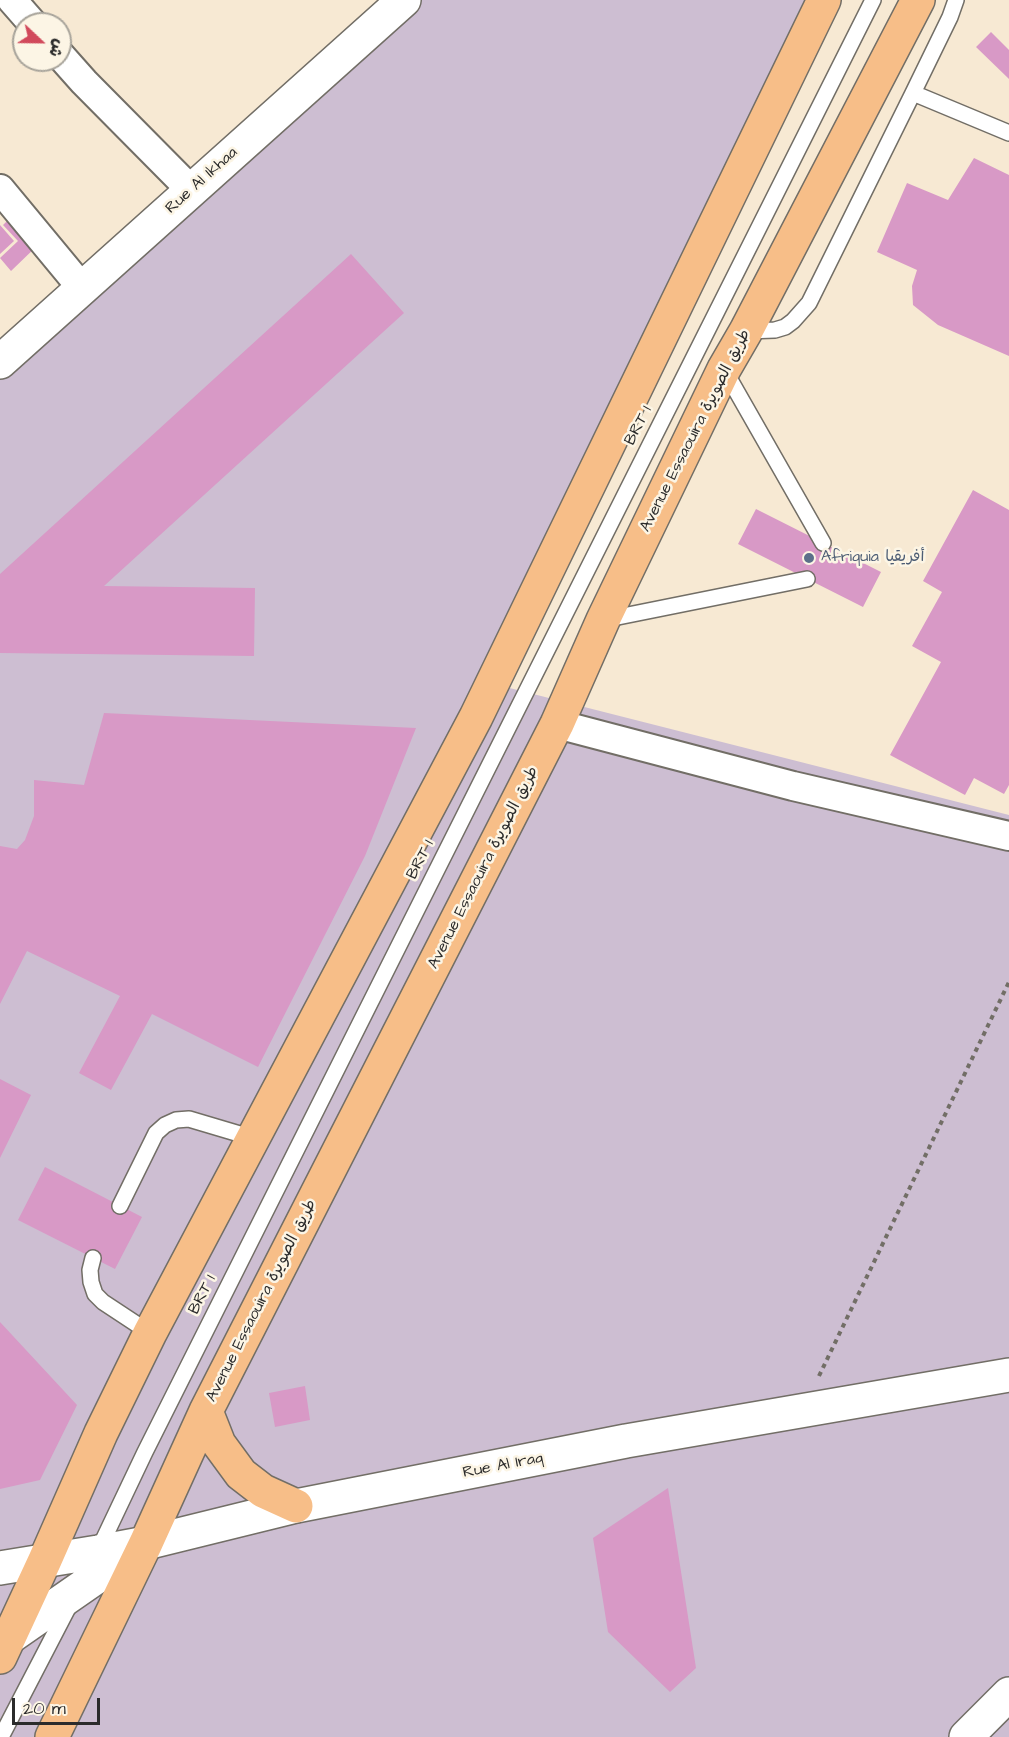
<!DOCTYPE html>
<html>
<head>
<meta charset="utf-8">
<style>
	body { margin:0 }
	#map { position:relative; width:1009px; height:1737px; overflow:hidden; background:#f7e9d3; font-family:"Architects Daughter","Playpen Sans Arabic",sans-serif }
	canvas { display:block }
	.north { position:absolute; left:12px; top:12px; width:60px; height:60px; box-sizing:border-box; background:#fcf5e5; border:2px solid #a8a49b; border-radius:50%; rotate:112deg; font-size:16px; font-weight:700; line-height:24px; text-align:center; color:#2b2b2b }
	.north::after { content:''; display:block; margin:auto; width:21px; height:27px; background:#d1495b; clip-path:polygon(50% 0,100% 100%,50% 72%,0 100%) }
	.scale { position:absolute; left:12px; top:1698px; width:88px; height:27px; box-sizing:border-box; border:3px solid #2b2b2b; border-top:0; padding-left:8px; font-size:18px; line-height:21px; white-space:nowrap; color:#2b2b2b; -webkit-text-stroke:4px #fcf5e5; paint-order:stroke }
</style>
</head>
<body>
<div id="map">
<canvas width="1009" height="1737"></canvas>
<div class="north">ش</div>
<div class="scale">20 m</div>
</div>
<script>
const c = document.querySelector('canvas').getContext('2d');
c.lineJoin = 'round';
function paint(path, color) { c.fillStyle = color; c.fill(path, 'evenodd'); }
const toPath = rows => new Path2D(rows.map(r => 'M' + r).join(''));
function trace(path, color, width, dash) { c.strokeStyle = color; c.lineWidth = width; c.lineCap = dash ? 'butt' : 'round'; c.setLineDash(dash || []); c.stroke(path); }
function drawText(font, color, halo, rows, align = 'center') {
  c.font = font + ' "Architects Daughter","Playpen Sans Arabic",sans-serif'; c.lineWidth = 5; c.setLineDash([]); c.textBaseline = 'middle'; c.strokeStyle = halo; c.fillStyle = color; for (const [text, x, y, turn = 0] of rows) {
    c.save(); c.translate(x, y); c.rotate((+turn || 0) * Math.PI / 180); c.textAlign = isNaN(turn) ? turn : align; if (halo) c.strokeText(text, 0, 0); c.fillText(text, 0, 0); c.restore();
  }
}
paint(toPath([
	[389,0,826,0,486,682,1009,815,1009,1737,0,1737,0,363]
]), '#cdbed2');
paint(toPath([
	[991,32,1009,50,1009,79,976,47],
	[974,158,1009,175,1009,356,938,325,913,305,912,286,917,270,877,252,907,183,948,200],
	[13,215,39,244,11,271,0,258,18,241,3,225],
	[0,225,14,241,0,254],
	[351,254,404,313,104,586,255,588,254,656,0,653,0,574],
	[973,490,1009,510,1009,785,1004,794,974,778,965,795,890,755,941,662,912,646,942,592,923,581],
	[756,509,881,572,863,607,738,544],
	[104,713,416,728,365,856,258,1067,152,1014,111,1090,79,1073,120,996,27,951,0,1004,0,846,17,849,25,840,34,816,34,780,84,785],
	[0,1079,31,1095,0,1158],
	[45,1167,142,1217,115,1269,18,1220],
	[0,1322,77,1405,40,1480,0,1489],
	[305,1386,310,1420,275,1427,269,1393],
	[668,1488,696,1668,670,1692,608,1632,593,1538]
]), '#d899c6');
const service = toPath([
	[913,93,1009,133],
	[746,331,775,330,785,327,793,321,809,303,913,93,950,17,956,0],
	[725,371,823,543],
	[603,620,807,579],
	[120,1206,156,1133,165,1125,176,1120,189,1119,253,1138],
	[93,1258,90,1270,91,1282,95,1294,103,1302,150,1333],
	[98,1551,145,1452,873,0],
	[1,1737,70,1604]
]);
const minor = toPath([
	[12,0,33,24],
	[60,55,84,82,191,190],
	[0,189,82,288],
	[557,724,793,786,1009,836]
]);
const tertiary = toPath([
	[0,362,404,0],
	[0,1568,98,1552,146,1543,296,1506,626,1441,1009,1375],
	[0,1644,137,1549],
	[966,1737,1009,1694]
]);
const primary = toPath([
	[206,1411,219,1444,241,1474,263,1491,296,1506],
	[0,1657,45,1560,101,1433,150,1333,476,717,824,0],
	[52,1737,146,1543,206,1411,557,724,603,620,724,369,746,331,918,0]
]);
trace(service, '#726e66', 18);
trace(minor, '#726e66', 32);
trace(tertiary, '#726e66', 36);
trace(primary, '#726e66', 36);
trace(toPath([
	[819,1376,1009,982]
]), '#726e66', 4, [4.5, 4.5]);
trace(service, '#fff', 15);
trace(minor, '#fff', 28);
trace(tertiary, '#fff', 33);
trace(primary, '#f7be88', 33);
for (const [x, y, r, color] of [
	[809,558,6,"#5c6f8a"]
]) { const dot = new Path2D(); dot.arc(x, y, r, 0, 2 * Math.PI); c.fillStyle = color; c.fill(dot); trace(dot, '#fcf5e5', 2); }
drawText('16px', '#2b2b2b', '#fcf5e5', [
	["Rue Al Ikhaa",202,181,-42],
	["BRT 1",639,426,-63],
	["Avenue Essaouira طريق الصويرة",696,431,-63],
	["BRT 1",421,860,-63],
	["Avenue Essaouira طريق الصويرة",484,868,-63],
	["BRT 1",203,1295,-63],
	["Avenue Essaouira طريق الصويرة",262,1301,-63],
	["Rue Al Iraq",503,1466,-11]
]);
drawText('16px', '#4e5e75', '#fcf5e5', [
	["Afriquia أفريقيا",821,558]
], 'left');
</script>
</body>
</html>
